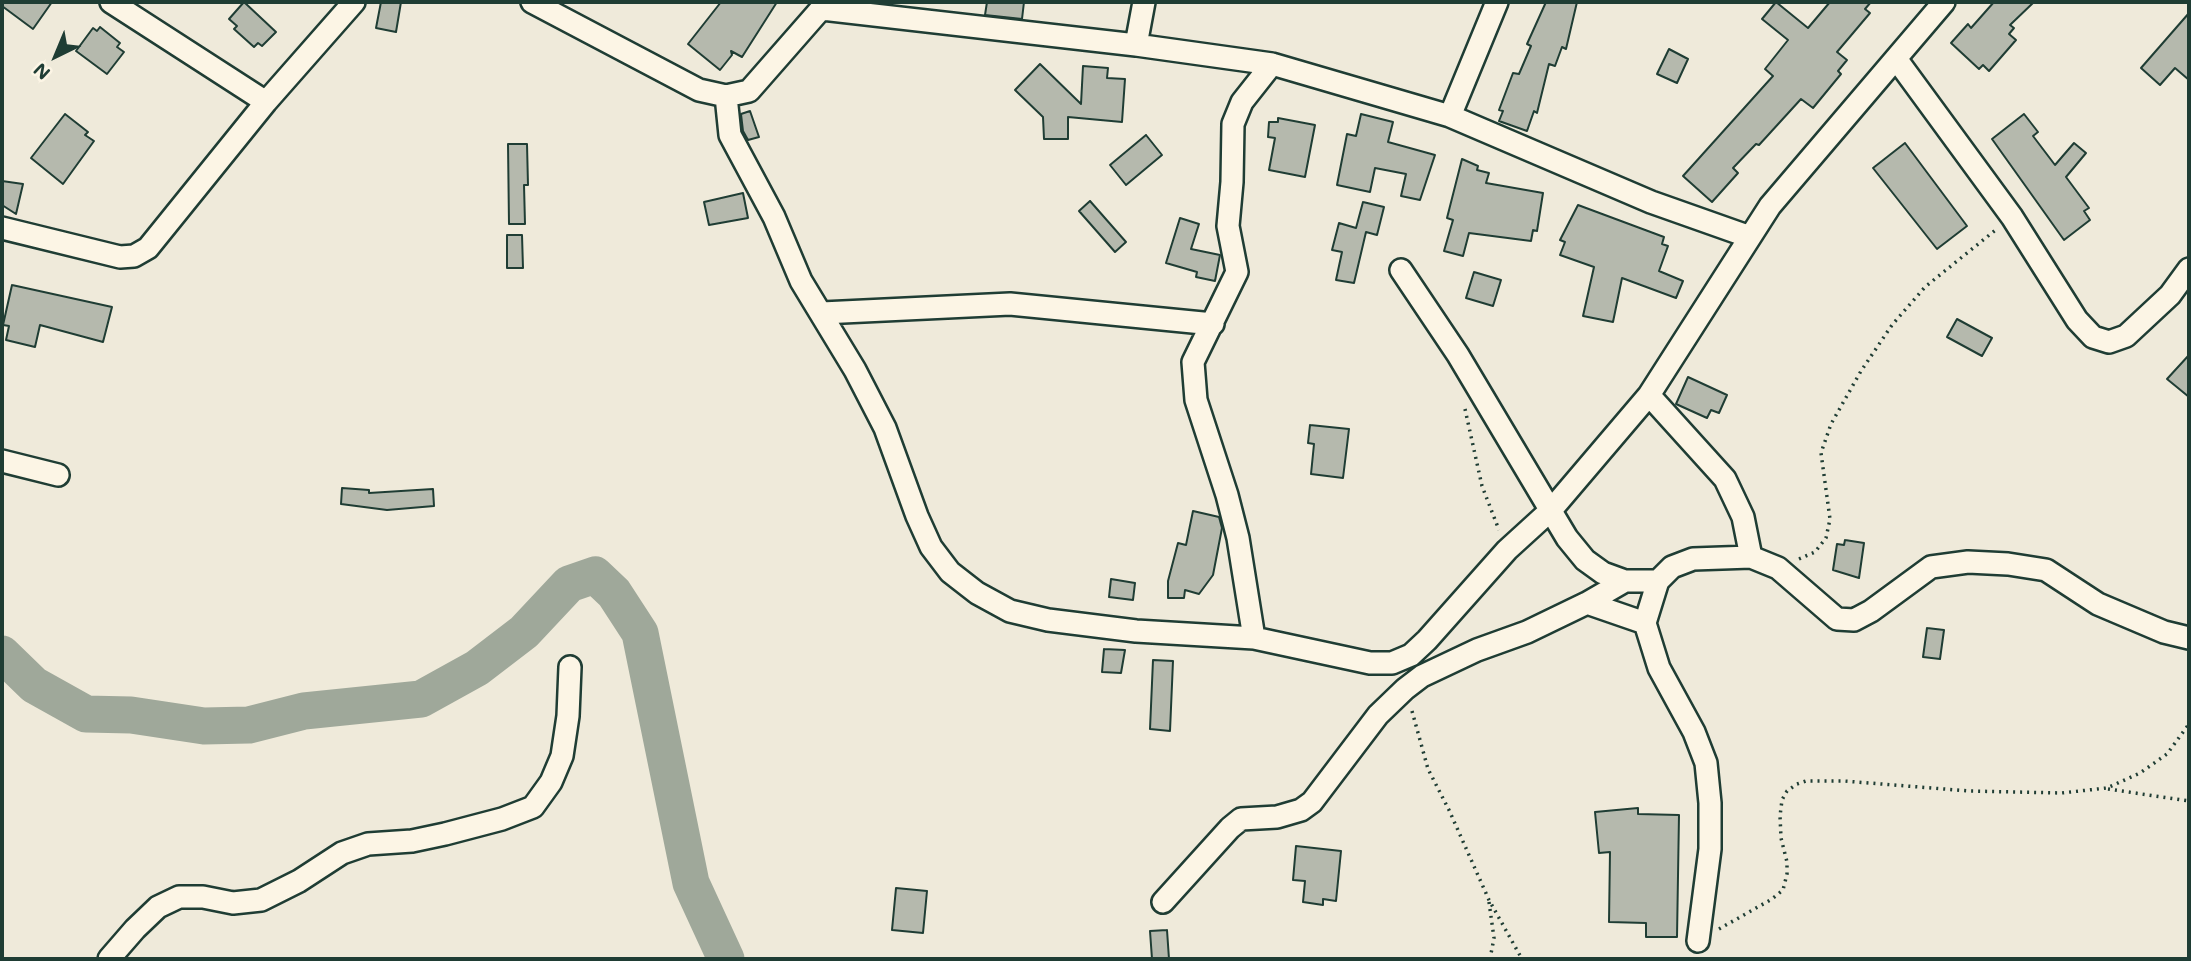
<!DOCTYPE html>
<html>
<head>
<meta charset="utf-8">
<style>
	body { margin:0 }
	#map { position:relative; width:2191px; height:961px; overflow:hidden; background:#efeada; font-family:Mali,sans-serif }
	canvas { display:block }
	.frame { position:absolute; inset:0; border:4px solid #1f3d34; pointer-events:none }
	.north { position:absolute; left:21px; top:21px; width:70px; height:70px; -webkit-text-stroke:5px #fcf5e5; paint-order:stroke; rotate:223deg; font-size:19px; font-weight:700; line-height:28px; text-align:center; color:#1f3d34 }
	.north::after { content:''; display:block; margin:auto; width:24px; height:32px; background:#1f3d34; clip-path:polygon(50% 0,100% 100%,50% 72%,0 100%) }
</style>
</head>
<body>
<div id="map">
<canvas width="2191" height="961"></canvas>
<div class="frame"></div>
<div class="north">N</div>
</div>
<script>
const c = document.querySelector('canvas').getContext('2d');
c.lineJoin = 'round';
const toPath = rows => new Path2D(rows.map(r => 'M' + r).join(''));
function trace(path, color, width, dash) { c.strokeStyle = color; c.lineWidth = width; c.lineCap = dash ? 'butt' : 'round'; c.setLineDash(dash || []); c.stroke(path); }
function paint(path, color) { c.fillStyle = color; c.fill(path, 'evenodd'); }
trace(toPath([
	[2,654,34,685,86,714,131,715,204,726,249,725,304,711,421,699,477,668,524,632,569,584,595,575,614,593,640,633,691,883,726,959]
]), '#9fa89a', 37);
const building = toPath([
	[2,2,52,2,33,29,2,6,2,2],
	[244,2,276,32,262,46,258,43,254,47,234,29,237,26,229,19,244,2],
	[381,2,401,2,396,32,376,28,381,2],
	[721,2,777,2,742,57,731,51,732,55,720,70,688,44,721,2],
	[987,2,1024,2,1022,19,985,15,987,2],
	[1546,2,1577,2,1566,49,1562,47,1555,66,1549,64,1537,113,1534,111,1527,131,1499,121,1503,111,1499,110,1513,73,1519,74,1531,46,1527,44,1546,2],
	[1776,2,1808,28,1830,2,1871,2,1865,9,1870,13,1837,52,1847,60,1838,71,1841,74,1813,108,1801,99,1759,145,1756,144,1733,168,1738,173,1712,202,1683,176,1773,76,1765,69,1788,40,1762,19,1776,2],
	[1994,2,2034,2,2010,25,2014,28,2009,34,2016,40,1989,71,1983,65,1979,69,1951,43,1968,24,1971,28,1994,2],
	[2189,13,2189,80,2175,68,2160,85,2141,68,2189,13],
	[100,27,120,43,117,47,124,52,107,74,76,51,93,28,97,31,100,27],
	[1669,49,1688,59,1677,83,1657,74,1669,49],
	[1040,64,1081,104,1083,66,1108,68,1107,78,1125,79,1122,122,1068,117,1068,139,1044,139,1043,117,1015,90,1040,64],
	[750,111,759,137,748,140,743,131,741,114,750,111],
	[65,114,88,132,85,135,94,141,63,184,31,158,65,114],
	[1361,114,1393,122,1388,142,1435,155,1420,200,1401,196,1406,174,1375,168,1370,192,1337,185,1347,134,1356,136,1361,114],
	[2024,114,2038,132,2033,136,2055,165,2074,143,2086,153,2066,177,2089,208,2084,211,2090,220,2064,240,1992,139,2024,114],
	[1278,118,1315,125,1305,177,1269,170,1275,138,1268,137,1269,122,1278,122,1278,118],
	[1146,135,1162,155,1126,185,1110,165,1146,135],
	[1905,143,1967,226,1937,249,1873,168,1905,143],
	[508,144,527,144,528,185,524,185,525,224,509,224,508,144],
	[1462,159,1478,166,1477,170,1489,173,1486,183,1543,193,1537,231,1533,230,1531,241,1469,233,1463,256,1444,251,1453,220,1447,218,1462,159],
	[2,181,23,184,16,214,2,205,2,181],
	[743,193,748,218,709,225,704,202,743,193],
	[1090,201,1126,242,1115,252,1079,211,1090,201],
	[1363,202,1384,207,1377,235,1366,232,1354,283,1336,280,1342,252,1332,250,1339,223,1356,228,1363,202],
	[1578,205,1664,237,1662,244,1668,246,1659,271,1683,281,1676,298,1622,278,1613,322,1583,316,1594,267,1560,255,1565,242,1560,240,1578,205],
	[1180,218,1199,224,1191,249,1220,255,1215,281,1196,277,1197,272,1166,263,1180,218],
	[507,235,522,235,523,268,507,268,507,235],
	[1474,272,1501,280,1493,306,1466,298,1474,272],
	[12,285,112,307,103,342,40,325,35,347,6,340,9,326,3,325,12,285],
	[1957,319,1992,338,1982,356,1947,337,1957,319],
	[2189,355,2189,397,2167,379,2189,355],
	[1688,377,1727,395,1719,413,1711,410,1707,418,1676,404,1688,377],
	[1310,425,1349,429,1343,478,1311,474,1314,444,1308,443,1310,425],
	[342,488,369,490,369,493,433,489,434,506,387,510,341,504,342,488],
	[1193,511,1219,517,1222,528,1213,575,1199,594,1185,590,1184,598,1168,598,1168,581,1178,543,1186,545,1193,511],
	[1845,540,1864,543,1859,578,1833,570,1837,544,1844,545,1845,540],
	[1111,579,1135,583,1133,600,1109,597,1111,579],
	[1927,628,1944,630,1940,659,1923,657,1927,628],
	[1104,649,1125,650,1121,673,1102,672,1104,649],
	[1153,660,1173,661,1170,731,1150,729,1153,660],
	[1638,808,1638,814,1679,815,1677,937,1646,937,1646,923,1609,922,1610,852,1599,853,1595,812,1638,808],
	[1296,846,1341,851,1336,901,1323,899,1323,905,1303,902,1305,881,1293,880,1296,846],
	[896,888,927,891,923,933,892,930,896,888],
	[1167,930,1169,959,1152,959,1150,931,1167,930]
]);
paint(building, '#b5b9ad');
trace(building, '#1f3d34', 2);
const street = toPath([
	[111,2,266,102],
	[532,2,699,90,726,96,749,91,827,2],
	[822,9,1136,45,1272,64,1450,116,1651,202,1750,237],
	[1136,45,1144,2],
	[1897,60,2012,217,2077,320,2093,337,2109,342,2126,336,2170,295,2189,269],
	[726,96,730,135,774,217,801,281,855,370,885,428,917,516,931,547,950,572,977,593,1010,611,1048,620,1136,631,1254,638,1370,663,1392,663,1411,655,1427,640,1507,550,1552,509,1649,395,1770,206,1944,2],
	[1450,116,1497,2],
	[2,228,120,257,134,256,148,248,266,102,354,2],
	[1401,270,1458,355,1567,538,1585,560,1603,573,1625,581,1658,581],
	[822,313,1010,304,1213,324],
	[1649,395,1725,479,1743,517,1751,557],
	[2,461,58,475],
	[1587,603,1645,623],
	[1254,638,1238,538,1227,495,1196,400,1193,362,1237,272,1228,226,1232,182,1233,124,1242,102,1272,64],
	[1163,902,1230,828,1241,819,1277,817,1301,810,1312,802,1378,715,1405,689,1422,676,1477,650,1527,632,1587,603,1625,581],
	[1698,941,1710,849,1710,803,1706,763,1694,732,1659,668,1645,623,1658,581,1672,567,1693,559,1751,557,1778,568,1837,619,1854,620,1871,611,1931,567,1968,562,2008,564,2046,570,2098,604,2164,632,2189,638],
	[109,959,135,929,158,907,179,897,203,897,233,903,261,900,299,881,342,853,368,844,412,841,445,834,502,819,533,807,551,782,562,756,568,716,570,667]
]);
trace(street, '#1f3d34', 26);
trace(toPath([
	[1465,409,1482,486,1499,530],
	[1799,559,1815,552,1826,538,1830,519,1821,453,1831,424,1861,371,1892,325,1925,287,1998,228],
	[1412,711,1428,769,1449,810,1489,900,1522,959],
	[2108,789,2189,801],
	[1489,902,1494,938,1490,959],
	[1719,929,1772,899,1783,890,1787,874,1787,862,1781,838,1780,816,1782,800,1787,791,1797,784,1806,781,1844,781,1969,791,2061,793,2107,788,2140,773,2167,754,2189,724]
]), '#1f3d34', 3.5, [2, 5]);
trace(street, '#fcf5e5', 21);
</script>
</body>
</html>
